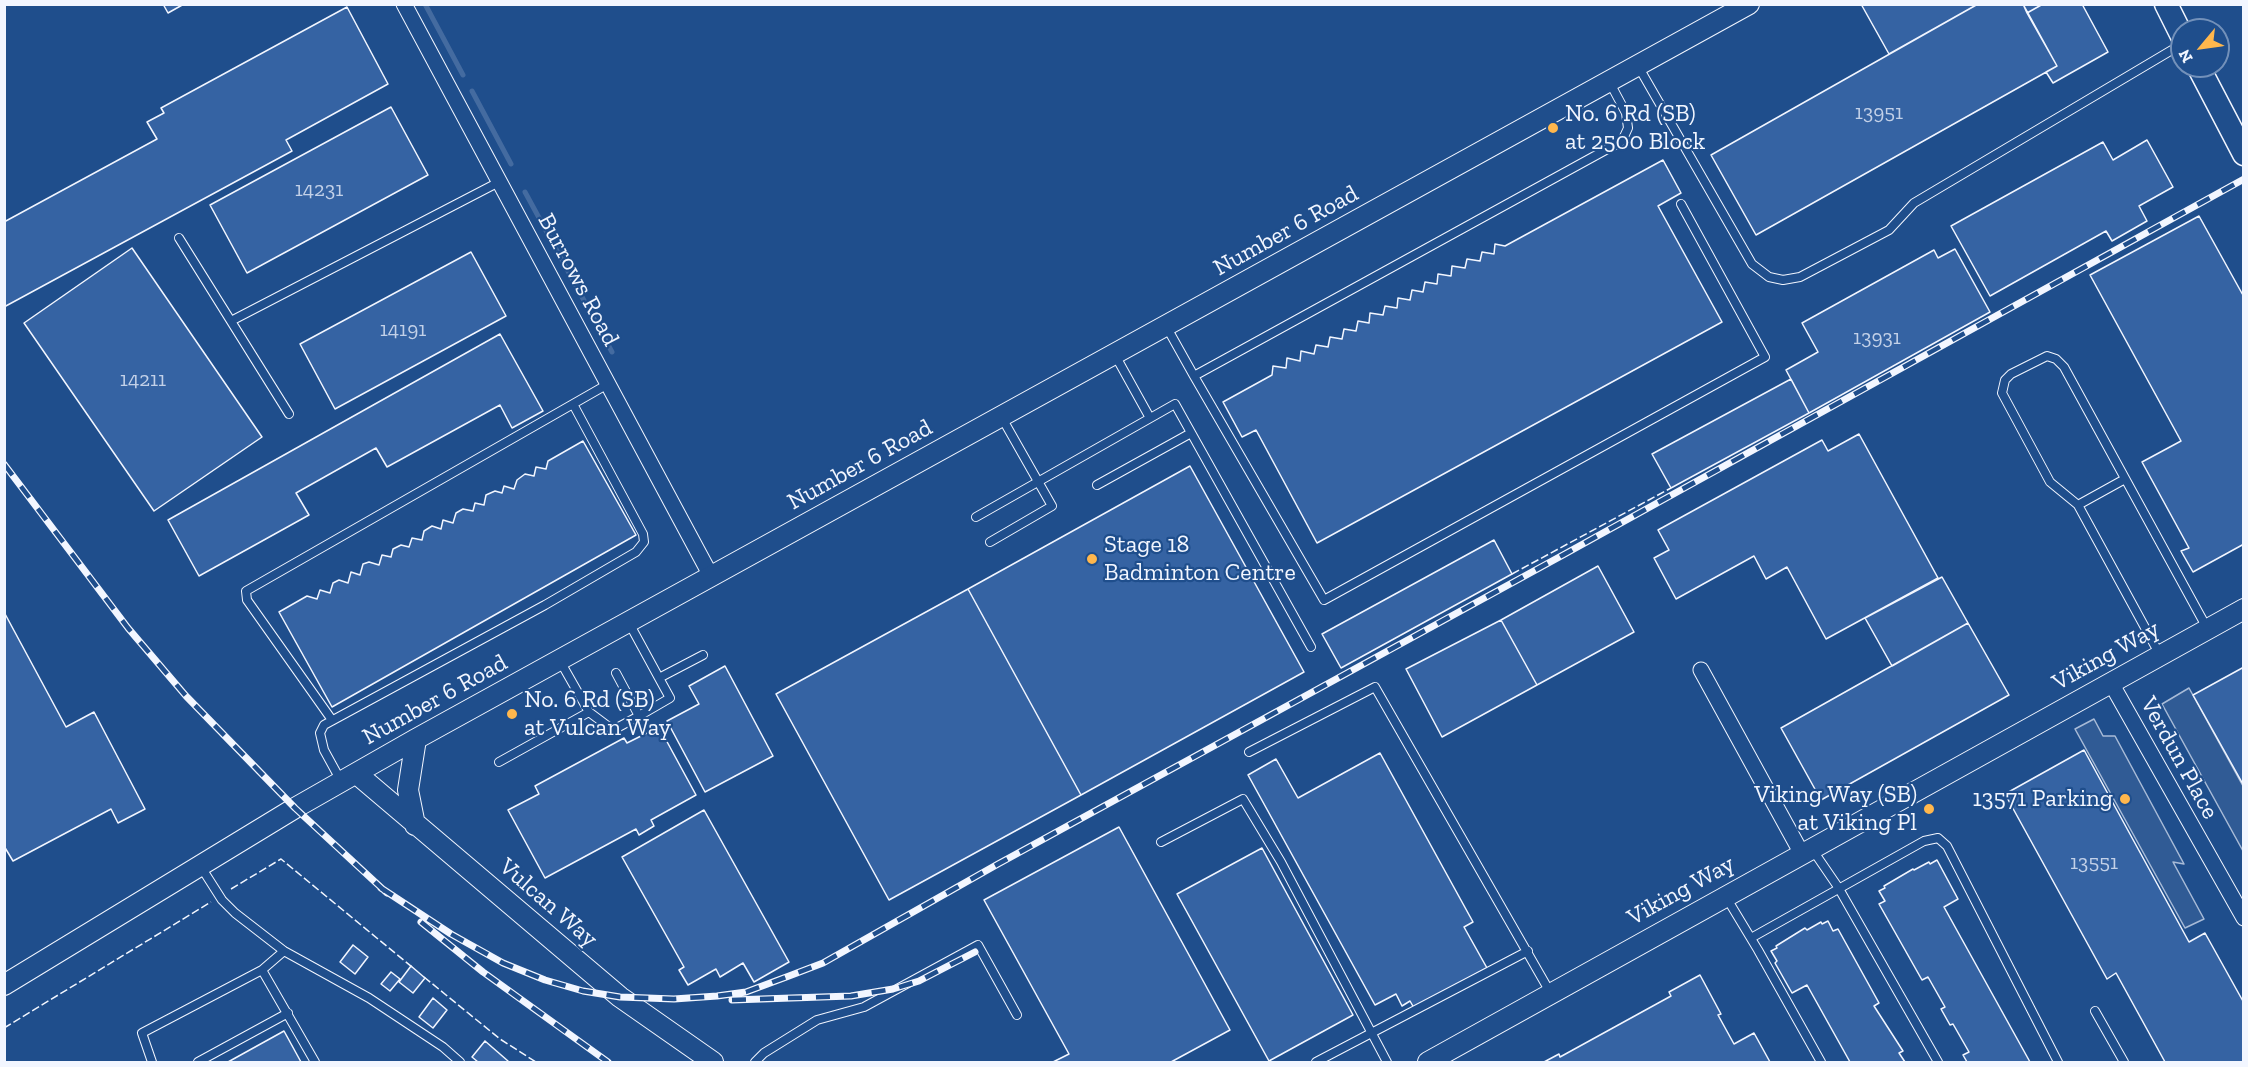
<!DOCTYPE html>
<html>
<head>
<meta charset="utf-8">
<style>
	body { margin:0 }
	#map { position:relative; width:2248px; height:1067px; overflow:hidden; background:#1f4e8c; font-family:"Zilla Slab",serif }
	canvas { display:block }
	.frame { position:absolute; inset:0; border:6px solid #f2f6ff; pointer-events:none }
	.north { position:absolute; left:2170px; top:18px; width:60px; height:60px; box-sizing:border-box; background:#1f4e8c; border:2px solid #7391ba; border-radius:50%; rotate:241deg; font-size:16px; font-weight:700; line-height:24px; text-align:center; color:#f2f6ff }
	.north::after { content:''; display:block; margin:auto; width:21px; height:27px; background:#ffb74d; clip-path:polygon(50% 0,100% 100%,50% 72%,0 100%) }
</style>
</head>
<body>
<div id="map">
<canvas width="2248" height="1067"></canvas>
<div class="frame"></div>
<div class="north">N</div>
</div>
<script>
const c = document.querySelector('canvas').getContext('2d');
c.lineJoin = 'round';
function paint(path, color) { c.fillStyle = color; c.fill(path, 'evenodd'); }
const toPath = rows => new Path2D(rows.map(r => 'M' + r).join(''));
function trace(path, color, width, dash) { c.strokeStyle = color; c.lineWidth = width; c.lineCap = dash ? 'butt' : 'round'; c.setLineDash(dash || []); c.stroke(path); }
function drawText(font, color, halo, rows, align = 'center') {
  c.font = font + ' "Zilla Slab",serif'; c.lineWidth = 4.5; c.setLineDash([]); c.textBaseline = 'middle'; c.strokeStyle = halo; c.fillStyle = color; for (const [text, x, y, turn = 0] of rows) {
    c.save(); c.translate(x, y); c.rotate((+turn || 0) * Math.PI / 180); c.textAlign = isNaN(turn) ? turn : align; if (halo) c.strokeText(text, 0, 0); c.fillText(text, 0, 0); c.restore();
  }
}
const built = toPath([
	[2189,688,2243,786,2243,851,2162,704,2189,688],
	[2094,719,2103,736,2115,736,2184,864,2173,862,2204,919,2185,928,2075,729,2094,719]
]);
paint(built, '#305b95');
trace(built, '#a8bbd7', 1.5);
trace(toPath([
	[425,4,463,75],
	[472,91,511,164],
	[525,192,612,352]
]), '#446ba0', 5);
const building = toPath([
	[163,4,184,4,168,13,163,4],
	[1861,4,1978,4,1889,54,1861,4],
	[1978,4,2023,4,2057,66,1756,235,1711,155,1978,4],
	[2023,4,2043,4,2027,13,2023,4],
	[2043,4,2082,4,2108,52,2053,83,2046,72,2057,66,2027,13,2043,4],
	[347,7,388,84,286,140,292,151,4,307,4,222,157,139,147,122,164,113,161,108,347,7],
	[391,107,428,175,247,273,210,205,391,107],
	[2147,140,2173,187,2139,206,2147,221,2112,241,2106,231,1990,296,1951,226,2103,142,2113,160,2147,140],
	[1663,160,1681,193,1658,206,1722,322,1317,543,1256,430,1242,437,1223,402,1272,375,1273,366,1286,368,1287,358,1300,361,1301,351,1314,354,1316,345,1328,347,1330,337,1342,339,1344,329,1356,331,1358,321,1369,323,1370,313,1383,315,1385,306,1397,308,1398,298,1410,300,1412,290,1423,292,1425,282,1437,284,1438,274,1451,276,1452,266,1465,268,1467,259,1480,261,1482,252,1494,254,1495,244,1505,246,1663,160],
	[2199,216,2244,297,2244,544,2193,572,2181,551,2189,548,2142,462,2181,441,2090,275,2199,216],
	[132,248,262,437,154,511,24,323,132,248],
	[1955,249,1990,312,1809,413,1786,370,1818,352,1802,323,1934,250,1938,258,1955,249],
	[471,252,506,316,335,409,300,344,471,252],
	[500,334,543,411,512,428,500,405,387,467,376,448,296,493,309,515,199,576,168,520,500,334],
	[1791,379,1809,413,1671,488,1652,454,1791,379],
	[1859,434,1938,578,1826,639,1787,567,1766,579,1754,556,1676,599,1654,558,1669,550,1658,530,1822,440,1828,451,1859,434],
	[583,441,636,535,332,707,279,612,307,596,317,599,320,590,330,593,333,583,339,580,348,583,351,572,360,575,363,564,369,562,379,565,382,555,391,557,393,549,401,545,409,547,412,538,422,540,424,531,432,526,441,529,443,520,453,523,456,513,463,509,473,511,475,503,484,505,486,495,495,491,502,493,504,486,514,489,517,480,525,474,534,476,536,467,546,469,548,461,583,441],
	[1190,466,1304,672,1081,795,968,589,1190,466],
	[1494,540,1512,574,1341,668,1322,634,1494,540],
	[1598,566,1634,632,1537,685,1501,620,1598,566],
	[1942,577,1968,623,1892,666,1865,618,1942,577],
	[968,589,1081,795,889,900,776,694,968,589],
	[4,612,66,727,94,712,145,809,118,823,111,809,13,861,4,846,4,612],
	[1501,620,1537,685,1442,737,1406,669,1501,620],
	[1968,623,2009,695,1821,800,1781,728,1968,623],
	[725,666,773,756,705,792,667,721,699,704,689,686,725,666],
	[2244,667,2244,786,2193,695,2244,667],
	[659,727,696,795,651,820,654,826,639,835,636,829,545,878,508,810,539,794,535,786,624,738,627,743,659,727],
	[2084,750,2189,942,2205,933,2244,1003,2244,1062,2165,1062,2116,973,2107,979,2005,794,2084,750],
	[1380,753,1473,922,1464,927,1487,968,1414,1008,1410,1001,1402,1006,1396,994,1375,1005,1248,775,1276,759,1298,798,1380,753],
	[704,810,789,962,754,982,743,963,720,977,716,969,688,985,679,970,684,967,622,857,704,810],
	[1119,827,1230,1030,1171,1062,1053,1062,1069,1054,984,900,1119,827],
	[1262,848,1353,1015,1269,1061,1177,894,1262,848],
	[1937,860,1958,899,1944,907,2030,1062,1967,1062,1963,1055,1969,1052,1953,1024,1950,1025,1941,1009,1945,1007,1928,977,1922,980,1879,904,1885,901,1879,891,1885,888,1884,886,1913,869,1914,870,1929,862,1930,864,1937,860],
	[1828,921,1833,931,1838,929,1879,1003,1874,1006,1903,1051,1899,1053,1905,1062,1850,1062,1807,985,1792,993,1775,963,1777,961,1771,951,1777,948,1776,946,1805,928,1807,930,1821,922,1822,924,1828,921],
	[353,945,368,957,355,974,340,962,353,945],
	[411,966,425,978,413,993,399,982,411,966],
	[391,972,400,979,390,991,381,984,391,972],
	[1700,975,1721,1014,1718,1015,1734,1044,1754,1033,1770,1062,1544,1062,1559,1054,1560,1057,1671,996,1669,992,1700,975],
	[433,998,447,1010,433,1028,419,1017,433,998],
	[284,1031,301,1062,228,1062,284,1031],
	[485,1041,508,1061,507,1062,478,1062,472,1057,485,1041]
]);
paint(building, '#3563a3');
trace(building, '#f2f6ff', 1.5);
const service = toPath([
	[1638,66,1752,264,1769,277,1783,280,1800,277,1889,230,1914,203,2182,44],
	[179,238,289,414],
	[231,321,499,182],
	[1166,326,1194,376,1622,141,1628,128,1626,113,1610,83],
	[1115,355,1150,418],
	[1194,376,1324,600,1765,357,1681,204],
	[1097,485,1191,433],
	[2078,505,2125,479],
	[976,517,1175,404,1311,647],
	[990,542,1052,506,1002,418],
	[629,623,659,678,703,655],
	[2160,655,2078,505,2050,482,2002,393,2005,380,2011,374,2047,356,2056,359,2064,367,2207,628],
	[589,712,613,730,639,716,616,673],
	[639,716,670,698,659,678],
	[332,720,247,600,246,591,573,404],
	[1249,752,1375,687,1550,992],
	[499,762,589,712,560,661],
	[341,781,324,750,320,733,324,725,545,605,636,552,644,542,643,534,573,404,608,384],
	[1161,842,1243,799,1281,862,1387,1062],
	[1812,849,1838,887,1938,1062],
	[201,867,222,900,235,913,284,951,369,998,443,1047,460,1062],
	[1726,897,1758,950,1821,1062],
	[1751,938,1924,841,1938,838,1947,846,2058,1062],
	[284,951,262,970,315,1062],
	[2095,1011,2124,1062],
	[152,1062,142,1033,262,970],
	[198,1062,288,1013],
	[755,1062,764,1053,817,1020,864,1007,978,945,1017,1015],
	[1316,1062,1528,951]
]);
const minor = toPath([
	[404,4,711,576],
	[1701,670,1802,854],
	[2111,683,2244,918]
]);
const tertiary = toPath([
	[357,774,620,997,713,1062],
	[415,825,408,790,416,739],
	[4,985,295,808,416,739,1749,4],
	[1428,1062,2244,609]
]);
const secondary = toPath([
	[2166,4,2182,36],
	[2198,66,2244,154]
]);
trace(service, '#f2f6ff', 10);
trace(minor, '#f2f6ff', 17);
trace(tertiary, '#f2f6ff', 22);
trace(secondary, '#f2f6ff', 25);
trace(service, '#1f4e8c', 8);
trace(minor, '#1f4e8c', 15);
trace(tertiary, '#1f4e8c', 20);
trace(secondary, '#1f4e8c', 22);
const rail = toPath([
	[4,464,128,628,186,696,295,808,387,893],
	[381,888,451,934,503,963,545,980,583,991,620,997,674,999,717,996,746,992,789,976,823,963,998,864,1563,555,2244,179],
	[421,922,483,972,608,1062],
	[732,1000,851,996,893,989,919,981,975,952]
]);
trace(rail, '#f2f6ff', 7);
trace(rail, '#1f4e8c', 4.5, [14]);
trace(toPath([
	[1512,574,1671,488],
	[231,889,281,859,412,967],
	[424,977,500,1039,536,1062],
	[4,1028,211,902]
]), '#f2f6ff', 1.5, [8, 3]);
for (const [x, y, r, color] of [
	[1553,128,6,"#ffb74d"],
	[1092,559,6,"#ffb74d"],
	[512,714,6,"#ffb74d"],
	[2125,799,6,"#ffb74d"],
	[1929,809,6,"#ffb74d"]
]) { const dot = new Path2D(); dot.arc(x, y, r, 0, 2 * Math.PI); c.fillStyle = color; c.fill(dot); trace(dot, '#1f4e8c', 2); }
drawText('21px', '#c3d1e8', null, [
	["13951",1879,113],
	["14231",319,190],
	["14191",403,330],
	["13931",1877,338],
	["14211",143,380],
	["13551",2094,863]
]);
drawText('24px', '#f2f6ff', '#1f4e8c', [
	["No. 6 Rd (SB)",1565,114],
	["at 2500 Block",1565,142],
	["Stage 18",1104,545],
	["Badminton Centre",1104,573],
	["No. 6 Rd (SB)",524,700],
	["at Vulcan Way",524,728],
	["Viking Way (SB)",1917,795,"right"],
	["at Viking Pl",1917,823,"right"],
	["13571 Parking",2113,799,"right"]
], 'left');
drawText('24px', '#f2f6ff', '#1f4e8c', [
	["Number 6 Road",1286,231,-29],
	["Burrows Road",578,280,62],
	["Number 6 Road",860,465,-29],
	["Viking Way",2106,656,-29],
	["Number 6 Road",435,700,-29],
	["Verdun Place",2179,758,61],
	["Viking Way",1681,891,-29],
	["Vulcan Way",548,903,41]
]);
</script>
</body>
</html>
